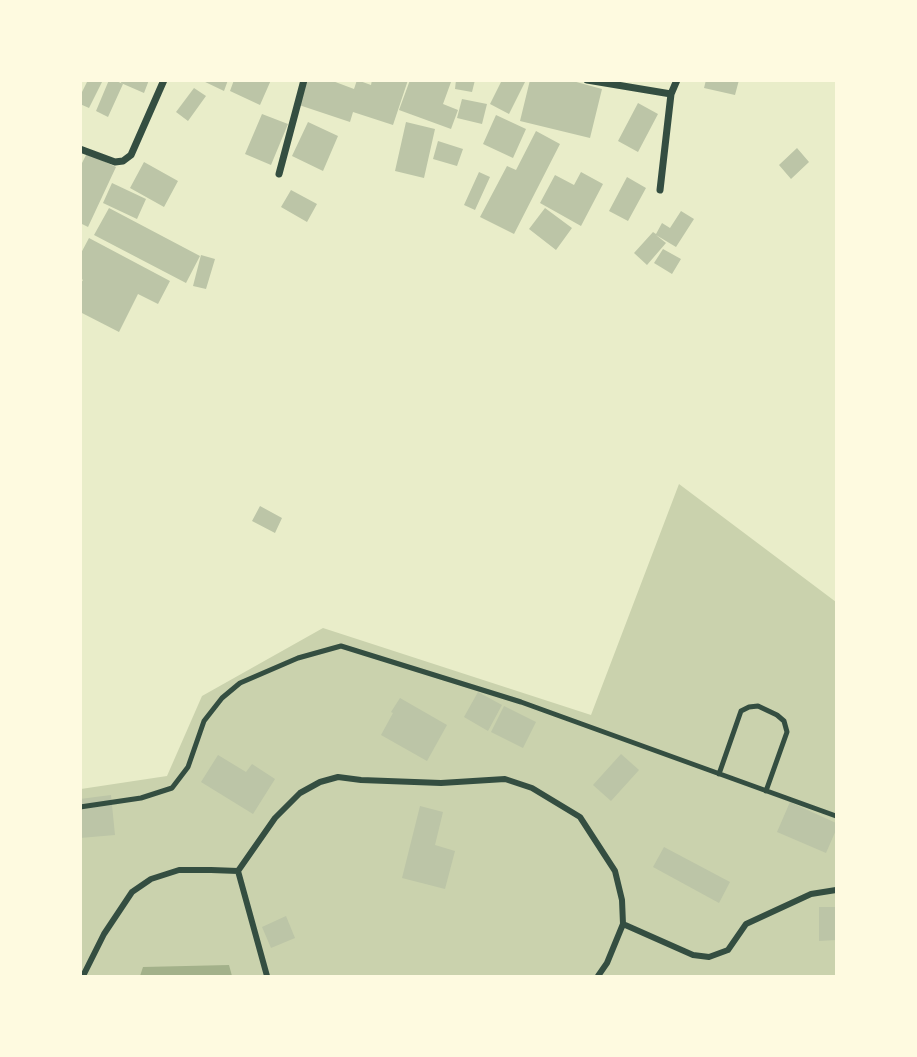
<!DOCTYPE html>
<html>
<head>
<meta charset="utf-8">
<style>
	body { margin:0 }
	#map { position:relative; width:917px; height:1057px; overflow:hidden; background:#e9edc9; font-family:"Libre Baskerville",serif }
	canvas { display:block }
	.frame { position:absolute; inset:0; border:82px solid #fefae0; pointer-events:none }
</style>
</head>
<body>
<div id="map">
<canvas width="917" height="1057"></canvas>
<div class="frame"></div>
</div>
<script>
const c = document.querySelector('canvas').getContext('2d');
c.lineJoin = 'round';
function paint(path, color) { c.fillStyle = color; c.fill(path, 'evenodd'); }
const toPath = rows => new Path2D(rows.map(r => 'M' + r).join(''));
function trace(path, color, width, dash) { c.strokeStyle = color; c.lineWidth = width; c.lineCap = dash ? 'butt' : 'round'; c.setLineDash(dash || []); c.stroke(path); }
paint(toPath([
	[679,484,836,602,836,976,81,976,81,789,167,776,202,696,323,628,591,715]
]), '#cad2ad');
paint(toPath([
	[229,965,232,976,140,976,143,967]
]), '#a3b18a');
paint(toPath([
	[88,80,103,80,89,108,80,104,80,96],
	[109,80,114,80,123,84,108,117,96,111],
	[122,80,149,80,144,93,121,83],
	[201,80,228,80,224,91],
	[234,80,271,80,260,105,230,91],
	[307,80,330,80,354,89,357,80,371,85,372,80,408,80,393,125,353,112,350,122,299,105],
	[410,80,451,82,443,104,458,110,451,129,399,110],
	[456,80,475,80,472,92,455,89],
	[502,80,526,80,509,114,490,104],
	[530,80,569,80,602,89,590,138,520,121],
	[706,80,739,80,735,95,704,88],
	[194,88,206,96,188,121,176,112],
	[462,99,487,104,482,124,457,118],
	[638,103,658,114,638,152,618,141],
	[262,114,288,124,271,165,245,154],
	[496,115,526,129,513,158,483,144],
	[308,122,338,136,323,171,292,156],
	[406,122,435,129,424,178,395,171],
	[536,131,560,144,514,234,480,217,507,166,516,170],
	[438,141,463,149,457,166,433,159],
	[797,148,809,162,791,179,779,165],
	[87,153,116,167,88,227,80,223,80,167],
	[144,162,178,181,164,207,130,188],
	[479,172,490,177,475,210,464,205],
	[581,172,603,184,581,226,540,203,555,175,574,185],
	[627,177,646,188,628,221,609,211],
	[112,183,146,199,137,219,103,203],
	[291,190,317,204,307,222,281,207],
	[109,208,200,256,186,283,94,235],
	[545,208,572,228,556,250,529,229],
	[681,211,694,219,676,247,656,235,666,243,647,265,634,253,653,232,656,234,662,223,670,228],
	[89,238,170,281,158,304,138,294,119,332,80,312,80,284,83,280,80,278,80,255],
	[663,249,681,259,672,274,654,263],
	[201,255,215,259,206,289,193,286],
	[260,506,282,518,275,533,252,521],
	[478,692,502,705,488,731,464,717],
	[400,698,447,725,427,761,381,735,393,713,391,712],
	[504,706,536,722,523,748,491,732],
	[621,754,639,770,611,801,593,785],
	[218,755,246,772,252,764,275,779,253,814,201,782],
	[111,795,115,835,80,838,80,799],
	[790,802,836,823,836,830,826,853,777,832],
	[420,806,443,812,435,845,455,851,445,889,402,878],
	[664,847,730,882,719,903,653,867],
	[819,907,836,907,836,940,819,941],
	[286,916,295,938,271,948,262,927]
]), '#bcc5a7');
trace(toPath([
	[719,774,741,711,749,707,758,706,777,715,784,721,787,732,766,791],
	[80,807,141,798,172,788,188,767,204,721,222,698,240,683,298,658,341,646,521,702,836,816]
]), '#344e41', 5);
trace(toPath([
	[238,871,275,818,300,793,320,782,338,777,361,780,441,783,505,779,532,788,580,817,615,871,622,900,623,924,607,963,598,976],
	[623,924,693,955,709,957,728,950,746,924,811,894,836,890],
	[83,976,104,934,132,892,151,879,179,870,211,870,238,871,267,976]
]), '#344e41', 6);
trace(toPath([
	[587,80,671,94,677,80],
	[80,149,115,162,123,161,131,155,164,80],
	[279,174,304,80],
	[660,190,671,94]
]), '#344e41', 7);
</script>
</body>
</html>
